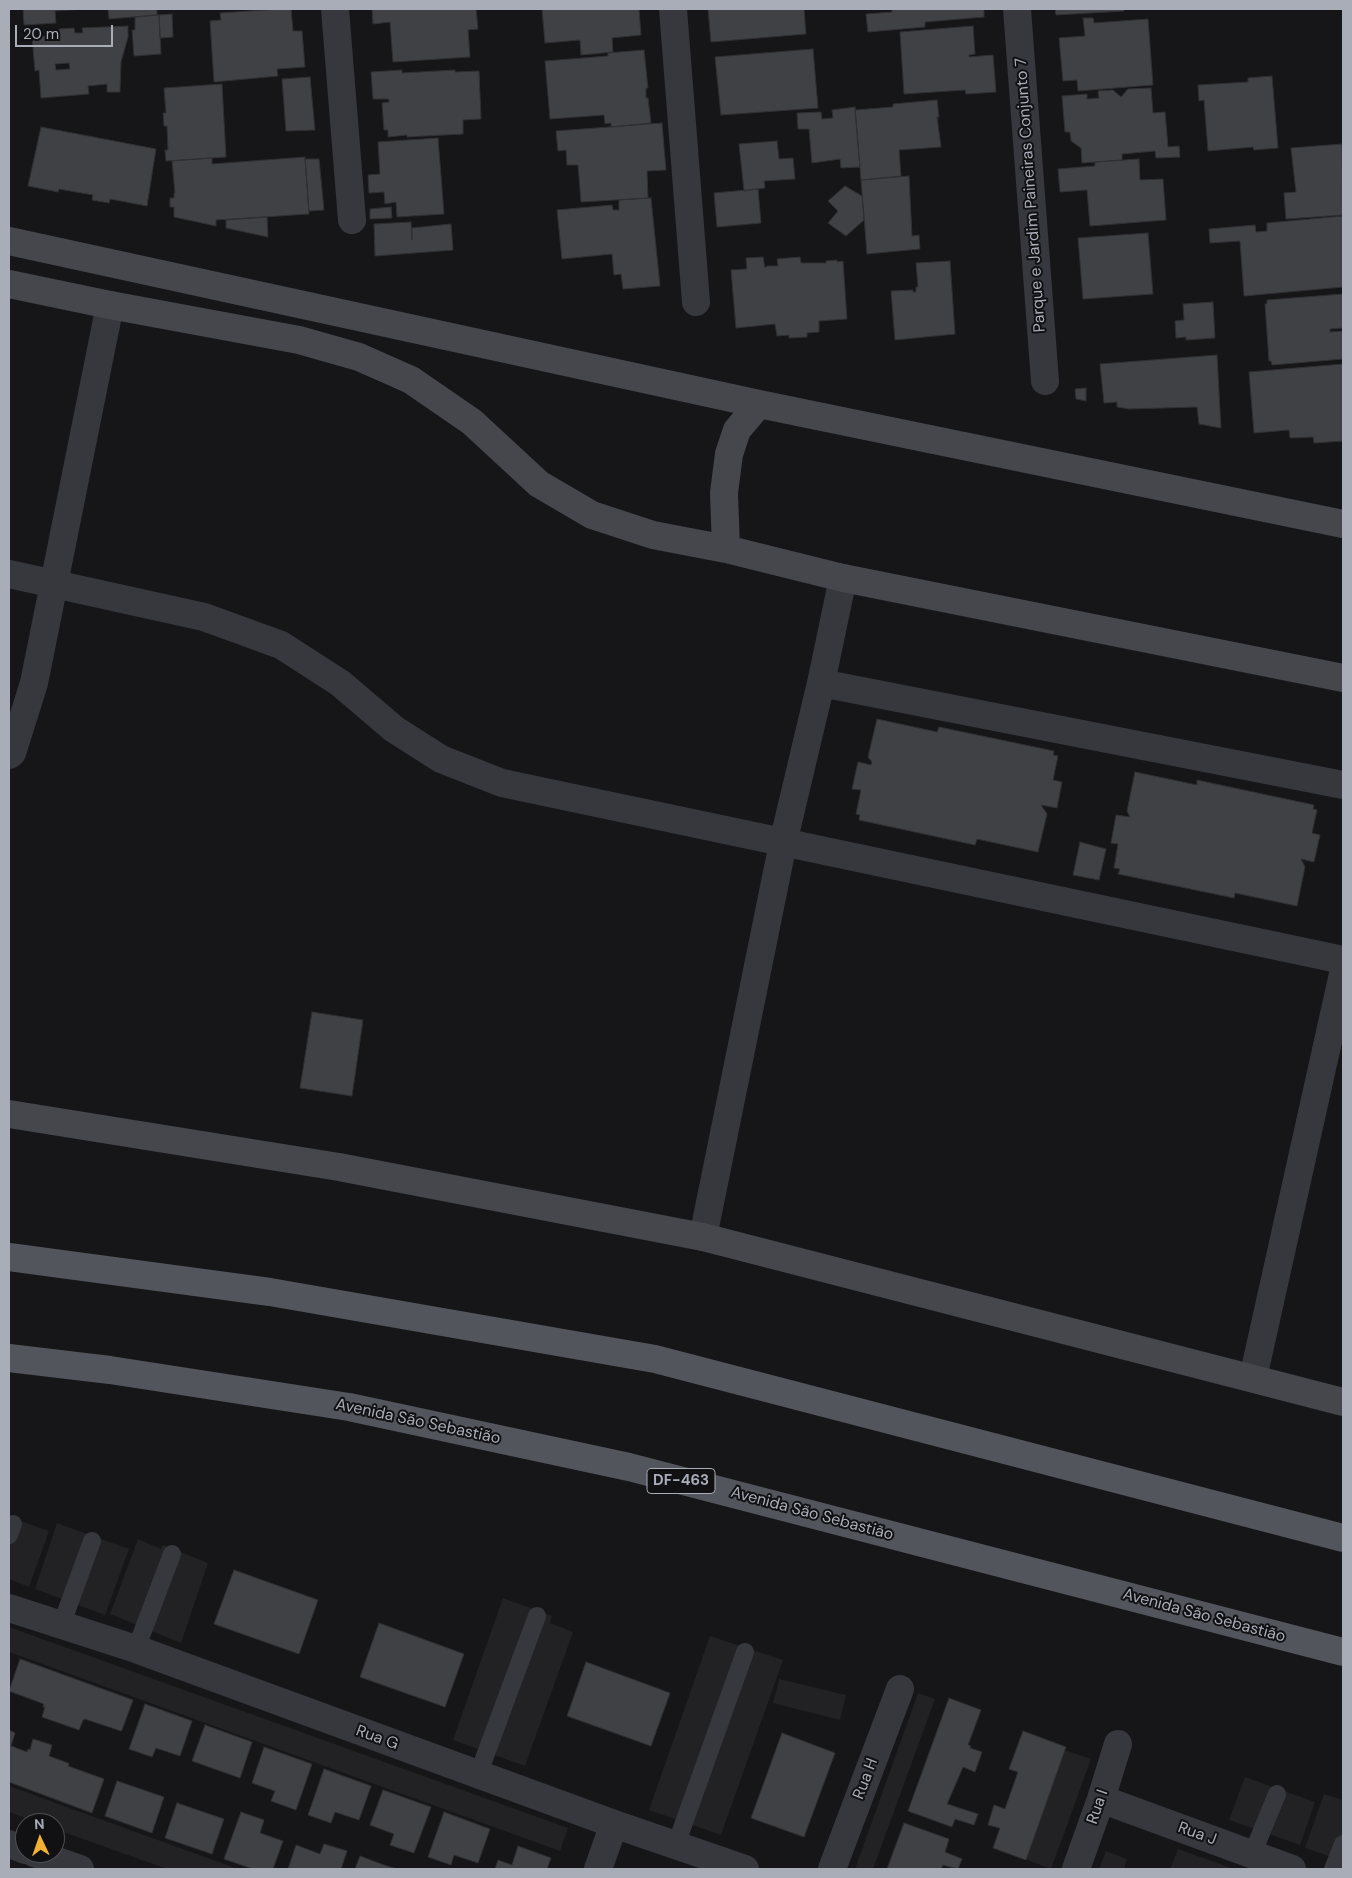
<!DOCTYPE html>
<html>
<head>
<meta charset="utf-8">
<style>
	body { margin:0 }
	#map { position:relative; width:1352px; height:1878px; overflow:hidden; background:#161618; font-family:"DM Sans",sans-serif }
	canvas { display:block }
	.frame { position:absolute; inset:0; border:10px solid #a8adb8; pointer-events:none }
	.north { position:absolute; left:15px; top:1813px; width:50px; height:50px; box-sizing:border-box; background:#111113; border:1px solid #4d4f55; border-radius:50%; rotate:357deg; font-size:14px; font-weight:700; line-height:20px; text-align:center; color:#a8adb8 }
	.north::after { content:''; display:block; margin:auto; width:18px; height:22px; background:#f2b134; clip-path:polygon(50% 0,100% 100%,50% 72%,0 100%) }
	.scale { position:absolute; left:15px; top:25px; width:98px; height:22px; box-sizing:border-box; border:2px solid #a8adb8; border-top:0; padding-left:6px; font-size:15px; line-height:18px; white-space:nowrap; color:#a8adb8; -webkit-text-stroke:4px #111113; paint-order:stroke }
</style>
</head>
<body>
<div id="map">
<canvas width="1352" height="1878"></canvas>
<div class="frame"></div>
<div class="north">N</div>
<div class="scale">20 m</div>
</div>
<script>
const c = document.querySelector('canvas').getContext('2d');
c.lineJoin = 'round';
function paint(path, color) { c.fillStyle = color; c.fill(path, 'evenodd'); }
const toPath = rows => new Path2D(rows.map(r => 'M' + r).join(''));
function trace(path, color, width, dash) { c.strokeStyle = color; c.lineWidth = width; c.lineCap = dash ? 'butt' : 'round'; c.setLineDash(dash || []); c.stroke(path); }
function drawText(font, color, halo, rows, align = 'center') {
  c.font = font + ' "DM Sans",sans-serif'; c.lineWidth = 4; c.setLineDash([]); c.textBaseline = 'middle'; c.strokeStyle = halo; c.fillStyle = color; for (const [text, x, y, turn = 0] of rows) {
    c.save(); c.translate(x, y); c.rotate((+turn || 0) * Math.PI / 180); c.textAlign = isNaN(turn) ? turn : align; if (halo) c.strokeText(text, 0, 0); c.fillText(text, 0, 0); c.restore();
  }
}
paint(toPath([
	[9,1517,49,1531,29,1587,9,1579],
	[57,1523,129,1549,105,1615,35,1589],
	[138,1539,161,1549,163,1545,208,1563,181,1643,110,1614],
	[503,1598,552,1616,550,1623,573,1632,525,1766,453,1740],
	[9,1627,568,1828,560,1851,9,1652],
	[710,1636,783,1660,721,1835,649,1810],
	[779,1679,846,1695,840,1720,773,1703],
	[918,1693,935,1699,873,1869,855,1869],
	[1062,1749,1091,1759,1051,1869,1022,1858],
	[1245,1777,1315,1802,1300,1845,1229,1820],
	[9,1786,238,1869,167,1869,55,1829,55,1823,39,1823,9,1812],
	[1324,1794,1343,1800,1343,1861,1305,1848],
	[1178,1849,1234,1869,1170,1869],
	[1106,1851,1127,1859,1124,1869,1099,1869]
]), '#222225');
const building = toPath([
	[23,9,85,9,55,11,56,23,24,25,23,9],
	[108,9,157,9,157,15,109,19,108,9],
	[280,9,291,9,293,31,302,31,305,67,277,69,278,76,214,82,210,21,221,20,220,13,280,9],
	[372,9,476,9,478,29,468,30,470,57,393,62,390,22,373,24,372,9],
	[542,9,639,9,641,35,612,38,613,52,581,55,580,40,545,43,542,9],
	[708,9,804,9,806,34,711,42,708,9],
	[892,9,984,9,984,17,925,22,925,27,868,32,866,14,892,12,892,9],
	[1055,9,1124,9,1124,11,1056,15,1055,9],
	[172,14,173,37,160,38,159,15,172,14],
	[157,15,159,15,161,54,134,56,132,30,135,30,135,17,157,15],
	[1083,18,1093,18,1094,23,1148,19,1153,85,1078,91,1077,80,1063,81,1059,38,1085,36,1083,18],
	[128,26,128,37,121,62,120,92,107,92,107,84,88,86,89,94,41,98,39,70,35,71,32,37,60,35,59,29,74,28,75,33,83,33,82,28,128,26],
	[69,63,70,69,56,70,55,64,69,63],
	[973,26,975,54,969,55,969,57,993,55,996,92,966,94,965,90,904,94,900,32,973,26],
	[813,49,818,108,721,115,715,57,813,49],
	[644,50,648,88,646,88,646,98,648,98,651,123,611,127,611,123,605,124,604,115,550,119,545,61,608,56,608,53,644,50],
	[402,70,402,73,455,70,455,72,479,71,481,119,463,120,463,134,407,137,407,135,388,137,388,130,384,130,382,103,389,102,389,99,373,99,371,72,402,70],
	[1272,76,1278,148,1254,150,1253,147,1208,151,1204,100,1199,101,1198,85,1248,82,1248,78,1272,76],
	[310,77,315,130,286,131,282,79,310,77],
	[222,84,226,157,166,161,165,150,168,150,167,126,164,126,163,113,166,113,164,88,222,84],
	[1151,88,1153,113,1165,112,1168,147,1179,146,1180,157,1156,158,1155,151,1122,154,1122,160,1082,163,1081,148,1071,141,1070,132,1065,132,1062,96,1087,94,1087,99,1099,98,1098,91,1113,90,1121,97,1128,89,1151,88],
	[937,100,939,117,937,117,941,147,899,150,901,176,861,180,855,110,893,107,893,104,937,100],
	[855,107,860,167,841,168,840,159,812,163,809,129,798,129,797,113,821,112,822,119,833,118,832,110,855,107],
	[662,123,666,170,647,171,648,198,581,202,578,165,567,165,566,150,558,151,556,131,662,123],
	[41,127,156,149,147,206,110,199,109,203,92,200,93,195,59,189,58,192,28,186,41,127],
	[438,138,444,214,397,217,396,202,385,204,384,192,369,193,368,175,380,174,378,142,438,138],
	[777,141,779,159,793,158,795,179,764,181,765,188,744,191,739,144,777,141],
	[1342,144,1343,215,1286,219,1284,193,1296,192,1291,148,1342,144],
	[305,157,309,214,216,220,216,226,174,217,174,207,170,207,170,198,174,198,174,193,175,193,172,161,212,158,212,164,305,157],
	[305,159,319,159,324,210,309,211,305,159],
	[1139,159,1140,180,1163,179,1166,220,1090,226,1087,190,1060,192,1058,169,1095,166,1095,162,1139,159],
	[909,176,912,236,919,235,920,249,867,254,861,180,909,176],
	[845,186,862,196,864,220,846,236,828,223,838,211,828,201,845,186],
	[758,189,761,223,717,227,714,193,758,189],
	[651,198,660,286,623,289,621,274,614,275,612,254,562,259,557,210,612,205,613,210,619,210,619,200,651,198],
	[391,207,392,218,370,219,370,209,391,207],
	[1343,216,1343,287,1244,296,1240,241,1210,243,1209,229,1255,225,1256,232,1267,231,1267,223,1343,216],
	[267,217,268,237,226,228,226,220,267,217],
	[411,222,412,240,412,228,451,224,453,250,375,256,374,224,411,222],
	[1148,233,1153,294,1083,299,1078,238,1148,233],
	[763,257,765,268,767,266,778,266,777,259,800,257,801,263,826,263,826,261,837,260,837,262,843,261,847,319,819,321,819,332,807,333,807,337,789,338,789,335,777,336,775,324,736,328,731,270,747,269,746,258,763,257],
	[950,261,955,334,895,340,891,291,913,290,913,292,916,292,916,287,918,287,916,263,950,261],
	[1343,294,1343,328,1330,329,1330,332,1343,331,1343,359,1272,365,1271,361,1269,361,1265,304,1267,304,1267,300,1343,294],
	[1213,302,1215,338,1186,340,1186,337,1176,338,1175,321,1184,320,1183,304,1213,302],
	[1217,355,1221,428,1199,424,1197,407,1129,409,1117,407,1117,402,1104,403,1100,364,1217,355],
	[1343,364,1343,441,1314,443,1313,437,1290,438,1289,430,1254,433,1249,372,1343,364],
	[1086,388,1086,401,1076,399,1075,389,1086,388],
	[877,719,937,732,939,727,1054,751,1053,755,1058,756,1053,780,1062,782,1057,808,1041,805,1047,814,1038,852,977,839,975,845,859,820,860,815,856,814,861,790,852,789,858,762,871,765,872,762,868,757,877,719],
	[1135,772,1197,785,1197,780,1314,805,1313,809,1317,810,1312,833,1320,835,1314,862,1301,859,1305,867,1297,906,1235,893,1234,898,1118,874,1120,869,1114,868,1118,844,1111,843,1116,815,1130,817,1127,811,1135,772],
	[1080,842,1106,849,1099,880,1073,875,1080,842],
	[312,1012,363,1020,352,1096,300,1088,312,1012],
	[234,1570,318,1600,299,1654,214,1624,234,1570],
	[379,1623,464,1654,445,1707,360,1677,379,1623],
	[20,1659,133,1700,122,1730,121,1731,85,1719,83,1720,79,1730,42,1717,45,1707,43,1707,44,1704,9,1691,20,1659],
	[586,1662,670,1693,651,1746,567,1716,586,1662],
	[949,1698,981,1710,968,1745,971,1746,970,1748,982,1752,975,1772,963,1767,947,1804,978,1814,974,1825,955,1819,952,1827,908,1811,949,1698],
	[145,1704,192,1721,180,1756,156,1748,152,1757,129,1749,145,1704],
	[205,1725,252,1742,240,1778,192,1761,205,1725],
	[9,1730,15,1733,11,1746,27,1752,28,1749,30,1750,33,1739,52,1745,49,1756,68,1763,69,1764,68,1766,104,1779,92,1813,9,1782,9,1730],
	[1023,1731,1066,1747,1026,1860,993,1848,1000,1828,988,1825,994,1805,1005,1809,1018,1772,1009,1769,1023,1731],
	[782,1733,835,1753,804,1837,751,1818,782,1733],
	[264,1747,312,1764,296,1810,271,1801,275,1791,252,1783,264,1747],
	[324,1769,371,1786,359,1820,335,1812,331,1823,308,1815,324,1769],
	[117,1781,164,1797,152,1833,105,1816,117,1781],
	[383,1790,431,1807,414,1853,390,1845,394,1834,370,1825,383,1790],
	[177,1803,224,1819,212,1854,165,1838,177,1803],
	[241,1812,264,1820,260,1833,283,1841,273,1869,253,1869,224,1859,241,1812],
	[444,1812,490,1829,478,1863,454,1855,451,1865,428,1857,444,1812],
	[904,1823,949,1839,945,1852,962,1859,958,1869,943,1865,941,1869,887,1869,904,1823],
	[324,1844,347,1851,341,1869,288,1869,296,1845,320,1854,324,1844],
	[518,1846,551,1858,547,1869,495,1869,498,1860,512,1865,518,1846],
	[360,1856,384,1865,397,1869,355,1869,360,1856]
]);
paint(building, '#404145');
trace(building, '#303034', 1);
trace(toPath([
	[9,1535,13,1524],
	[61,1626,92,1541],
	[136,1649,172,1554],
	[478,1775,537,1616],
	[676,1845,745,1652],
	[1252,1855,1277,1794],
	[1333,1869,1343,1844]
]), '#37383d', 18);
trace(toPath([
	[335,9,352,220],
	[673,9,696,302],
	[1017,9,1045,381],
	[9,574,204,617,281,645,340,683,394,729,441,759,502,783,1343,960],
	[821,683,1343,785],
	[9,755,12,753,34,683,110,305],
	[703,1237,783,843,821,683,843,578],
	[1253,1378,1343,974],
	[9,1608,136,1649,614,1824,745,1869],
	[1101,1799,1292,1869],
	[9,1844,25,1850],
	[34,1853,80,1869],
	[598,1869,614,1824],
	[832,1869,900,1689],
	[1076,1869,1101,1799,1118,1744]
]), '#37383d', 28);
trace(toPath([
	[9,241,759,404,1343,524],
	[9,284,110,305,299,340,359,357,411,380,472,422,539,484,592,515,653,535,726,549,843,578,1343,678],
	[726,549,724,493,729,454,737,430,759,404],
	[9,1114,339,1167,703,1237,1343,1402]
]), '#45474d', 28);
trace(toPath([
	[9,1257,270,1292,655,1359,1343,1538],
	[9,1358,110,1370,349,1407,629,1467,1343,1652]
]), '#53555c', 28);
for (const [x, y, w] of [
	[681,1481,68]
]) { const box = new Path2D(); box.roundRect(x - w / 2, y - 12.5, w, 25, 4); c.fillStyle = '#111113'; c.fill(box); trace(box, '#a8adb8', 1); }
drawText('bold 15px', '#a8adb8', null, [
	["DF-463",681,1481]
]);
drawText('16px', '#a8adb8', '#111113', [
	["Parque e Jardim Paineiras Conjunto 7",1031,195,-94],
	["Avenida São Sebastião",418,1422,12],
	["Avenida São Sebastião",812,1514,15],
	["Avenida São Sebastião",1204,1616,15],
	["Rua G",377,1738,20],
	["Rua H",866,1779,-69],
	["Rua I",1098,1807,-71],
	["Rua J",1197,1834,20]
]);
</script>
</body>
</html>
